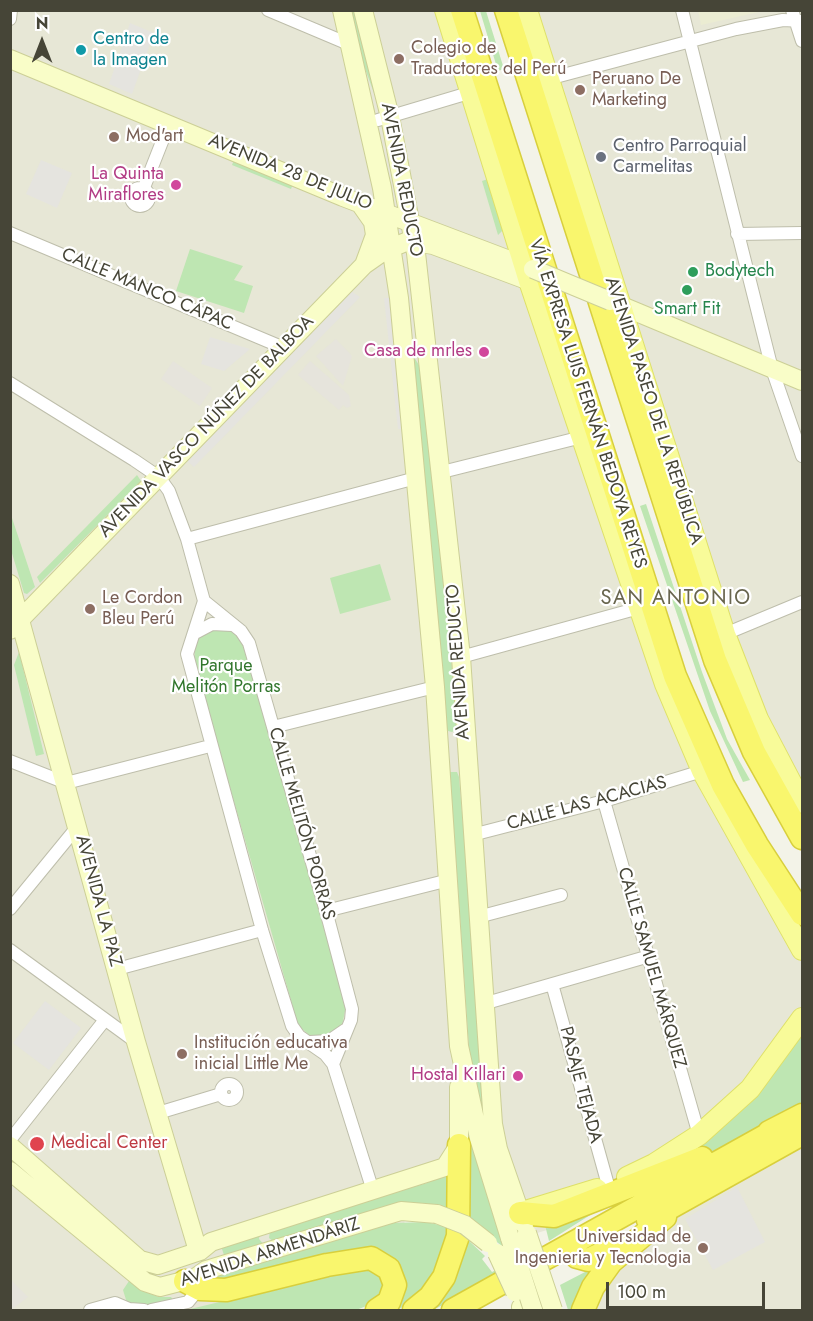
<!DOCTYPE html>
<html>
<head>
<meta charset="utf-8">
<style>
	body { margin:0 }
	#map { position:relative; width:813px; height:1321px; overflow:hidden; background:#f3f3e8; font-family:Jost,sans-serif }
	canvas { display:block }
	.frame { position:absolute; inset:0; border:12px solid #464537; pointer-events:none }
	.north { position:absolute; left:12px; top:12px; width:60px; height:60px; -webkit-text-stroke:4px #fff; paint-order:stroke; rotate:0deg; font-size:16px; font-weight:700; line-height:24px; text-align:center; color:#464537 }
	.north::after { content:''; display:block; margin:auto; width:21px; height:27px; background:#464537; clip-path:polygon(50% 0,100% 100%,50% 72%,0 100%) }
	.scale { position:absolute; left:606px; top:1282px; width:159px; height:27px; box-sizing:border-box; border:3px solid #464537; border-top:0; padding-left:8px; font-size:18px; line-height:21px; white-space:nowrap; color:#464537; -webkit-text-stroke:4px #fff; paint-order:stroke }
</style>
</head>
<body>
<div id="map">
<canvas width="813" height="1321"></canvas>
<div class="frame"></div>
<div class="north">N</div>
<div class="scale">100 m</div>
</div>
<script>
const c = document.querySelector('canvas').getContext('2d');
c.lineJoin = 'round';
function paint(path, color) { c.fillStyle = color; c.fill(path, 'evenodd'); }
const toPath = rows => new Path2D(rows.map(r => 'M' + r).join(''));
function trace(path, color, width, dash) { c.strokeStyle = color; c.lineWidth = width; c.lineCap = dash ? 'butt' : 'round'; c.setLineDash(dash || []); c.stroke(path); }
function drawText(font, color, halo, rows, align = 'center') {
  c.font = font + ' Jost,sans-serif'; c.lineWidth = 4.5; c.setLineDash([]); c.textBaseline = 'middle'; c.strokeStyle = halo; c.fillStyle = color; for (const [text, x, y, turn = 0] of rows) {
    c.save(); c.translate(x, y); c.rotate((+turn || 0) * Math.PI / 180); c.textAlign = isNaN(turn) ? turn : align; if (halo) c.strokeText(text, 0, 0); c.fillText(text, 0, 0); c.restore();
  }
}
paint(toPath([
	[10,11,460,11,676,689,802,924,802,1025,773,1071,560,1226,524,1237,495,1231,473,1196,406,1199,404,1230,217,1310,11,1310],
	[522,11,802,11,802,812,763,744],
	[802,1141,802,1310,586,1310,590,1299,663,1222]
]), '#e7e7d6');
paint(toPath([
	[336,339,352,356,343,386,316,356],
	[173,361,212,388,200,406,161,379],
	[310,361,349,395,351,406,347,408,343,405,339,410,298,375],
	[10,1279,28,1297,11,1310,10,1310]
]), '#e6e4dc');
paint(toPath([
	[698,10,763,10,763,11,701,25]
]), '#ebecd2');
paint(toPath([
	[350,11,357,11,378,104,360,55],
	[480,11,486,11,504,69,498,71],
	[234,160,293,184,291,189,232,165],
	[488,179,504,229,498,235,482,181],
	[190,249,243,266,234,280,253,286,244,313,176,291],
	[404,274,414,357,428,380,457,729,452,732,448,731,445,724],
	[137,475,141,481,40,583,37,577],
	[646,504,702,672,727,739,750,780,743,782,710,711,640,506],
	[10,512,35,587,27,594,24,593,11,550],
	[380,564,391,600,340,614,330,578],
	[219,625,236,633,243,644,346,1006,342,1026,330,1037,312,1038,298,1025,194,662,196,638],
	[19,652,44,754,36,756,14,665],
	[450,772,457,772,459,777,489,1138,470,1062],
	[802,1010,802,1105,775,1127,671,1168,710,1134],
	[469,1119,503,1247,465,1216,464,1159],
	[449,1171,450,1213,426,1204,394,1207,273,1241,269,1238,270,1230,427,1183],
	[622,1195,549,1241,545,1225],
	[426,1222,444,1226,450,1230,444,1256,416,1300,397,1310,393,1310,390,1258,219,1283,217,1276,221,1273,391,1223],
	[260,1233,259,1239,266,1247,225,1258,221,1246],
	[467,1239,485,1256,482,1259,492,1272,496,1270,499,1276,433,1310,427,1310],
	[612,1258,576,1310,568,1310,560,1285],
	[358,1269,376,1271,382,1281,383,1291,372,1304,356,1310,186,1310],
	[131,1278,146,1292,159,1297,171,1297,174,1301,139,1308,127,1303,123,1290]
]), '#bee6b2');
paint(toPath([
	[130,23,154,33,132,94,109,84],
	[41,160,72,173,57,208,26,194],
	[349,290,360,297,194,467,185,459],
	[384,298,399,298,411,430,398,429],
	[210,337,250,349,224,371,201,364],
	[45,1001,81,1028,49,1070,13,1043],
	[737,1187,765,1242,713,1270,685,1219]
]), '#e5e4df');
const street = toPath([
	[268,10,351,45],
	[682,10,772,369,802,456],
	[792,10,802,41],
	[10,19,11,10],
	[548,79,736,29,783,20,802,21],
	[378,120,472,92],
	'131 197a9 9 0 1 1 18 0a9 9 0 1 1-18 0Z',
	[143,190,169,124],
	[10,233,284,348],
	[737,234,802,233],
	[10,383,134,460,159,477,169,491,187,539,204,601,187,654,262,930,292,1026,299,1036,325,1054,333,1064,373,1191],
	[442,472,582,437],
	[187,539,416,478],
	[204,601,241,631,249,643,329,922,352,1009,351,1020,333,1064],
	[195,633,212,624,232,625],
	[725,634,802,602],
	[461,657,639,608],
	[273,727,435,687],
	[10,761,66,783,210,746],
	[604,801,699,1135],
	[472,835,604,801,702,771],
	[10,909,78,826],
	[326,911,449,880],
	[478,917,561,895],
	[10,950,136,1042],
	[117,969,262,930],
	[552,984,608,1185],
	[483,1004,646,957],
	[310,1042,329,1041,345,1030],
	'221 1092a8 8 0 1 1 16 0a8 8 0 1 1-16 0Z',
	[158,1113,221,1094],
	[10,1140,104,1021],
	[90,1310,115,1303,129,1309,144,1310],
	[151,1310,188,1302,201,1286]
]);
const secondary = toPath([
	[342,10,382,188,399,298,435,687,459,1046,479,1138,510,1238],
	[363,10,390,117,416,253,461,657,493,1124,498,1149,524,1224],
	[10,59,343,197,533,269],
	[359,202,373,222,375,235,364,265],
	[610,301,802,381],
	[10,584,136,1042,198,1251],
	[10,630,364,265,384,251,408,241,433,245,540,285],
	[10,1146,140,1260,158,1265,200,1251,211,1242,445,1167,459,1145,459,1087],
	[10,1171,145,1282,160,1287,195,1278,206,1270,401,1211,437,1214],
	[521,1307,522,1310]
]);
const primary = toPath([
	[445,10,529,281,665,684,702,771,802,950],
	[527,10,725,634,758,719,802,803],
	[627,1177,654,1164,699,1135,750,1089,802,1018],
	[522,1212,597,1189]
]);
const highway = toPath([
	[462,10,675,676,723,785,757,845,802,914],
	[506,10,715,660,754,752,802,838],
	[769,1132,802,1115],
	[520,1213,554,1216,702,1158],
	[648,1220,802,1134],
	[577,1257,588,1260,622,1244],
	[185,1281,200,1289,226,1290,327,1265,371,1258,389,1269,395,1285,389,1302,377,1310],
	[414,1310,430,1297,444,1277,458,1236,459,1145],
	[453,1310,783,1126],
	[583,1310,593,1287,611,1262,665,1217]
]);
trace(street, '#bebeab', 14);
trace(secondary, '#cccf96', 20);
trace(primary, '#dee069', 22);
trace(highway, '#d8cf3d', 25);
trace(street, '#fff', 12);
trace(secondary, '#f9fdc8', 18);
trace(primary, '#f8fb99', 20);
trace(highway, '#f9f66d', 22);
const secondaryBridge = toPath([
	[533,269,610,301],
	[437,1214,465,1225,488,1243],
	[527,1233,553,1310],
	[510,1238,533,1310],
	[497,1253,515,1292]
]);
trace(secondaryBridge, '#cccf96', 20, []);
trace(secondaryBridge, '#f9fdc8', 18);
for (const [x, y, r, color] of [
	[81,50,6,"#0f9aa8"],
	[399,59,6,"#8d6e63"],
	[580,90,6,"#8d6e63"],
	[114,137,6,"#8d6e63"],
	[601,157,6,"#6b7280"],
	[176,185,6,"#d1479c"],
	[693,272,6,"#2e9e5b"],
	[687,290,6,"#2e9e5b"],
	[484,352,6,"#d1479c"],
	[90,609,6,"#8d6e63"],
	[182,1054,6,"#8d6e63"],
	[518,1076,6,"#d1479c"],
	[37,1144,8,"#e0444e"],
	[703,1248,6,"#8d6e63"]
]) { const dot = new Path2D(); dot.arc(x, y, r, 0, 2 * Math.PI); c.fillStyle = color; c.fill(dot); trace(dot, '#fff', 2); }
drawText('18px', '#0d838f', '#fff', [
	["Centro de",93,40],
	["la Imagen",93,61]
], 'left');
drawText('18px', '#785e54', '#fff', [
	["Colegio de",411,49],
	["Traductores del Perú",411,70],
	["Peruano De",592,80],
	["Marketing",592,101],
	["Mod'art",126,137],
	["Le Cordon",102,599],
	["Bleu Perú",102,620],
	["Institución educativa",194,1044],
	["inicial Little Me",194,1065],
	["Universidad de",691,1238,"right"],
	["Ingenieria y Tecnologia",691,1259,"right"]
], 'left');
drawText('18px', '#5b616d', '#fff', [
	["Centro Parroquial",613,147],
	["Carmelitas",613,168]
], 'left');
drawText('18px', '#464537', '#fff', [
	["AVENIDA 28 DE JULIO",290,173,22],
	["AVENIDA REDUCTO",401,180,79],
	["CALLE MANCO CÁPAC",147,290,23],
	["VÍA EXPRESA LUIS FERNÁN BEDOYA REYES",587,404,72],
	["AVENIDA PASEO DE LA REPÚBLICA",653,411,72],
	["AVENIDA VASCO NÚÑEZ DE BALBOA",207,427,-46],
	["AVENIDA REDUCTO",459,662,-94],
	["CALLE LAS ACACIAS",587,804,-15],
	["CALLE MELITÓN PORRAS",301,824,74],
	["AVENIDA LA PAZ",98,901,75],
	["CALLE SAMUEL MÁRQUEZ",651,968,74],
	["PASAJE TEJADA",580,1085,75],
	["AVENIDA ARMENDÁRIZ",270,1253,-18]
]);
drawText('18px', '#b23c85', '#fff', [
	["La Quinta",164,175],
	["Miraflores",164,196],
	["Casa de mrles",472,352],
	["Hostal Killari",506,1076]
], 'right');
drawText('18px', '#27864d', '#fff', [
	["Bodytech",705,272],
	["Smart Fit",687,310,"center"]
], 'left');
drawText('18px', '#31762c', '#fff', [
	["Parque",226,667],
	["Melitón Porras",226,688]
]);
drawText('18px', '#be3a42', '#fff', [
	["Medical Center",51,1144]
], 'left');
c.letterSpacing = '1.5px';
drawText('20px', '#69664e', '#fff', [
	["SAN ANTONIO",676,599]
]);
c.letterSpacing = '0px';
</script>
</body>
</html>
